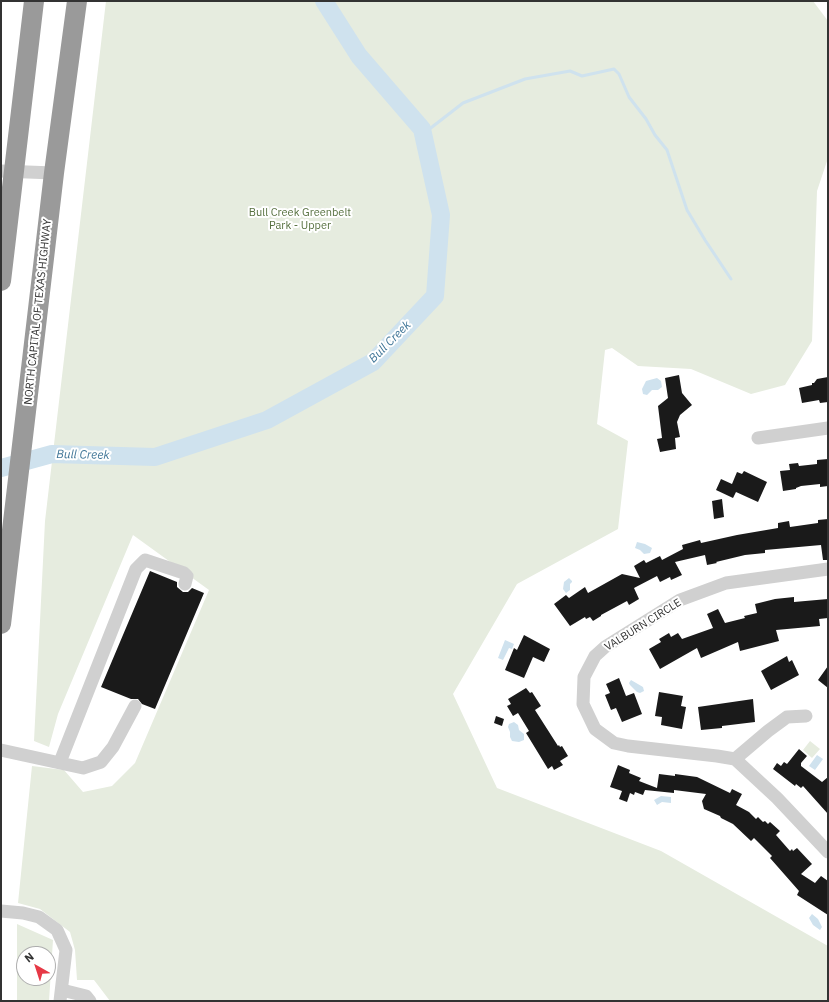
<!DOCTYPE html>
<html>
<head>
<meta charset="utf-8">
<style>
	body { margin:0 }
	#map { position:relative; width:829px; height:1002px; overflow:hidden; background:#fff; font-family:"IBM Plex Sans",sans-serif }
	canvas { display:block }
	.frame { position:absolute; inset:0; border:2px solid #333; pointer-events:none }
	.north { position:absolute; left:16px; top:946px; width:40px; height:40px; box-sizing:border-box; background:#fff; border:1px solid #adadad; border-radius:50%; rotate:321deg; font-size:11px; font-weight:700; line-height:16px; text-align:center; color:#333 }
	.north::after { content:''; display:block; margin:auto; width:14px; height:18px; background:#e63946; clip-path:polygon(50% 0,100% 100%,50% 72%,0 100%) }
</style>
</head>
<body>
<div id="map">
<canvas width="829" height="1002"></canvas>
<div class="frame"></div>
<div class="north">N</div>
</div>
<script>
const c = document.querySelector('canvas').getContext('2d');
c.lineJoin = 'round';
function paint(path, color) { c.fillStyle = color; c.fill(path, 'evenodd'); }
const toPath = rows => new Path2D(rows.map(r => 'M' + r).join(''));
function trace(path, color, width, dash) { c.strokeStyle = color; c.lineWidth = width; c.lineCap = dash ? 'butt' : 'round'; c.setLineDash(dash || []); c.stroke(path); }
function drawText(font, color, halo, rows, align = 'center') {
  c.font = font + ' "IBM Plex Sans",sans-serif'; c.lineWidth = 4; c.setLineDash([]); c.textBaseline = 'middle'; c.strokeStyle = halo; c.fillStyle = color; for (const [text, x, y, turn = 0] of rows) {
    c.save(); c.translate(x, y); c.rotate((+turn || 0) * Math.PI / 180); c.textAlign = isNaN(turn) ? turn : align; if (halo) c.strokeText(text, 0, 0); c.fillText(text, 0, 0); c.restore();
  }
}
paint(toPath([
	[106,1,813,1,828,21,828,158,817,191,812,341,785,385,751,394,691,369,638,366,612,348,605,350,597,424,628,441,618,529,517,584,453,694,497,788,661,851,828,946,828,1001,110,1001,94,980,77,980,75,950,70,932,40,909,18,903,32,766,64,770,83,792,112,786,135,763,209,590,133,535,58,714,49,747,34,741,45,521],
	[810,741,820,749,812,758,803,750],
	[17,924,53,940,49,1001,17,1001],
	[24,954,48,954,48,978,24,978]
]), '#e6ecdf');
paint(toPath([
	[657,378,661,381,662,387,658,390,652,390,647,395,643,394,642,389,646,381],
	[637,542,645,544,652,548,650,553,644,554,640,550,635,548],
	[569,578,572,581,572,582,570,584,570,590,566,593,563,589,564,582],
	[505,640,514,644,512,649,509,648,503,660,498,658],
	[631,680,643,687,644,691,640,693,637,692,630,685,629,683],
	[514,722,518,725,519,730,524,734,524,740,519,742,512,741,510,737,510,732,508,727,509,724],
	[817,755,823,759,815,770,809,766],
	[661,796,671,797,671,803,662,802,657,805,654,800],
	[812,914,818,919,822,927,820,930,813,925,809,918]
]), '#cfe2ee');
trace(toPath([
	[423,134,463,103,525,79,570,71,582,76,614,69,619,74,629,97,646,119,655,135,667,150,687,210,705,240,731,279]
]), '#cfe2ee', 3);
trace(toPath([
	[1,468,52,454,155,457,267,420,373,362,435,296,441,215,422,129,359,56,324,1]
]), '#cfe2ee', 18);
paint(toPath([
	[679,375,682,393,692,405,680,415,677,422,680,437,675,438,676,449,660,452,657,439,662,438,658,406,668,398,665,378],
	[828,377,828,402,820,403,819,400,802,403,799,388,812,385,812,383,814,383,817,379],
	[828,459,828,486,820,487,820,484,801,486,796,488,796,489,783,491,780,471,790,470,789,464,798,463,799,466,817,464,817,460],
	[744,471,767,482,758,502,736,492,733,498,716,490,721,479,732,484,737,472,742,474],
	[722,499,724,517,714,519,712,501],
	[828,519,828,560,823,560,821,545,765,550,765,553,745,555,716,562,717,563,707,565,705,555,675,562,682,575,671,580,670,577,660,582,657,576,634,588,639,599,629,605,627,601,601,615,601,616,593,621,590,617,586,619,585,617,570,626,554,604,566,595,569,598,585,587,588,593,622,574,640,578,634,566,644,560,646,563,660,556,662,560,683,549,682,545,700,540,701,543,737,535,778,528,778,523,789,521,790,527,818,523,818,520],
	[150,571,177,582,177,587,183,592,188,592,192,588,204,593,155,709,142,704,138,699,131,699,101,687],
	[794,597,794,602,828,599,828,618,819,619,820,626,776,630,779,641,740,651,738,642,701,658,697,648,660,669,649,649,661,642,659,639,669,633,671,637,678,633,682,639,713,628,707,614,718,609,725,623,745,618,744,616,757,613,755,604,775,599],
	[524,635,550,649,544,662,533,657,524,678,505,670,514,648,517,650],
	[787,656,789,662,792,660,799,675,771,690,761,671],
	[828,666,828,688,818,680],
	[619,678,626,696,634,693,642,714,622,722,616,708,611,710,605,695,610,693,606,684],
	[526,688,530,693,532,692,541,706,535,710,558,746,559,745,560,747,562,746,568,756,560,761,563,765,554,770,552,766,548,769,526,733,529,731,518,713,513,716,507,706,511,704,508,699],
	[659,692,683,696,681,706,686,707,682,729,661,725,662,717,655,716],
	[753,699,755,722,722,726,722,728,701,730,698,707],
	[496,716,504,719,502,726,494,723],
	[799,749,807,756,801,763,801,766,822,782,828,777,828,814,803,786,801,788,796,784,795,786,773,769,777,763,781,766,784,762,787,764],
	[618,765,630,770,629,773,641,778,639,781,657,788,659,774,675,776,675,774,697,777,730,793,732,789,742,794,736,805,749,812,756,819,758,817,763,822,765,821,768,824,770,822,780,831,776,835,790,851,792,849,793,851,797,848,812,864,801,874,815,883,821,876,828,881,828,915,797,895,799,891,770,858,772,856,754,838,751,841,733,824,721,818,720,816,704,809,702,801,706,794,674,790,674,793,645,790,643,795,635,792,634,795,630,793,627,802,619,799,622,791,610,787]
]), '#1a1a1a');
trace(toPath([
	[1,171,54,173],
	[758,438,828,428],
	[828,569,726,583,680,600,605,647,595,656,584,677,583,704,595,729,614,743,628,746,717,756,735,759,777,798,828,852],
	[1,750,83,768,101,762,113,747,135,706],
	[735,759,768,731,787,717,806,716],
	[60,762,136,569,145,560,184,573,187,576,185,584],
	[1,911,23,913,39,917,57,930,66,950,60,1001],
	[62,990,86,996,90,1001]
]), '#d0d0d0', 13);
trace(toPath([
	[1,281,34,1],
	[1,624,54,173,77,1]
]), '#9a9a9a', 20);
drawText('11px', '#56703f', '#fff', [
	["Bull Creek Greenbelt",300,213],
	["Park - Upper",300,226]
]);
drawText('11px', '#333', '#fff', [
	["NORTH CAPITAL OF TEXAS HIGHWAY",38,312,-84],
	["VALBURN CIRCLE",643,625,-32]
]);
drawText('italic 12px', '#3f7597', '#fff', [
	["Bull Creek",390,342,-45],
	["Bull Creek",83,455,1]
]);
</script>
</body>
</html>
